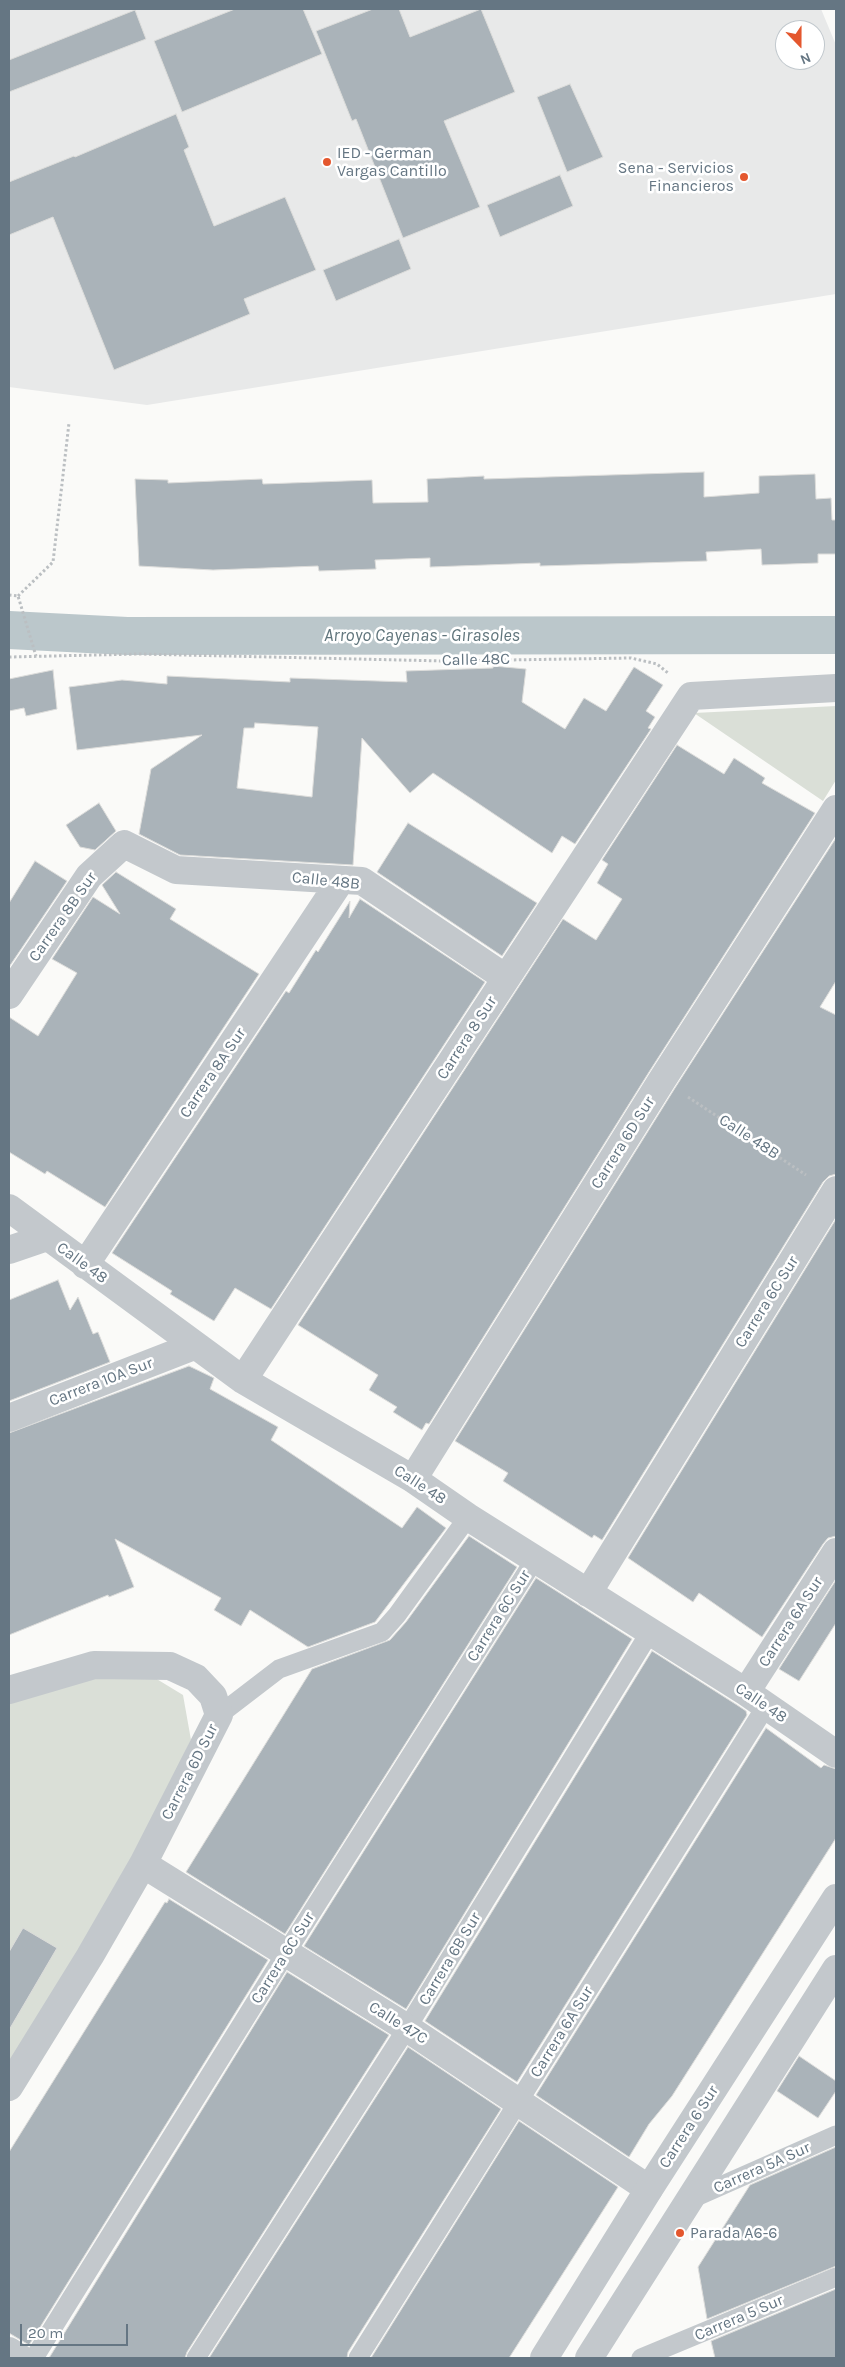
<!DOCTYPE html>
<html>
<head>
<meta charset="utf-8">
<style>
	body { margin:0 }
	#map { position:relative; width:845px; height:2367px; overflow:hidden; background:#fafaf8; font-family:Karla,sans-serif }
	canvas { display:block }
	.frame { position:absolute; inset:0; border:10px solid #657683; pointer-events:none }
	.north { position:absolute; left:775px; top:20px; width:50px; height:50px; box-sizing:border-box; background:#fff; border:1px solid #c1c8cd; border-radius:50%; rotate:158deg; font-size:14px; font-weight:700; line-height:20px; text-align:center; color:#657683 }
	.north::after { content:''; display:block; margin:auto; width:18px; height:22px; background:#e4572e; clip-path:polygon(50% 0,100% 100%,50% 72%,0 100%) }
	.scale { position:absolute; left:20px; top:2324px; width:108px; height:22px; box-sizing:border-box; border:2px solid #657683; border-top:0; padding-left:6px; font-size:15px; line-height:18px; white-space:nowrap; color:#657683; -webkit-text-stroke:4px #fff; paint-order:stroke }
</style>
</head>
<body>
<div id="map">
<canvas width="845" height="2367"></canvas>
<div class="frame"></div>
<div class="north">N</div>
<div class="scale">20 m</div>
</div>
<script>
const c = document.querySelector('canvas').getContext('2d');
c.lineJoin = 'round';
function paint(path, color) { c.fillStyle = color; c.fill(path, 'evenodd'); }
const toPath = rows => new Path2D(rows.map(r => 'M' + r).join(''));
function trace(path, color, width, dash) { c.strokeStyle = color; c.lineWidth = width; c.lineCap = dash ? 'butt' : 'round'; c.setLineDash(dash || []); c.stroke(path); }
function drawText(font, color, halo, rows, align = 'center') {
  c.font = font + ' Karla,sans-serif'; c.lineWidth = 5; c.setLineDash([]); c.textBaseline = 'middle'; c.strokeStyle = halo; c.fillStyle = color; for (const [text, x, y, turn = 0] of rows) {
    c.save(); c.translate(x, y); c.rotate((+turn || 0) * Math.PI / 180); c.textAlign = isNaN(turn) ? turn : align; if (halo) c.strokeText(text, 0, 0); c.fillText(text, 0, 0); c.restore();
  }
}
paint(toPath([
	[9,9,821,9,836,45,836,294,147,405,9,387],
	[785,30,815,30,815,60,785,60]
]), '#e8e9e9');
paint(toPath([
	[836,706,836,780,823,801,694,713],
	[101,1666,155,1678,183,1695,191,1740,87,1953,9,2077,9,1696]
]), '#dadfd7');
trace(toPath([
	[9,630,127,636,836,635]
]), '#bbc7cb', 38);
const building = toPath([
	[235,9,303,9,322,54,182,112,154,41,235,9],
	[373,9,399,9,410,37,481,9,515,92,444,121,480,207,403,238,356,119,352,121,316,31,373,9],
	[135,10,146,39,9,92,9,60,135,10],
	[570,84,603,157,567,172,537,97,570,84],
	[176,114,189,147,184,150,214,226,285,197,316,270,244,299,250,314,114,370,53,217,9,235,9,182,74,156,75,157,176,114],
	[560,175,573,206,500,237,487,205,560,175],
	[399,239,411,269,336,301,323,270,399,239],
	[704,472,704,497,759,493,759,476,815,474,816,499,831,498,832,520,836,520,836,554,818,554,818,563,762,565,761,549,706,552,707,561,540,566,540,563,430,567,430,558,375,560,376,569,319,571,318,566,213,570,139,566,135,479,168,480,168,483,262,479,263,484,372,480,373,503,428,502,427,479,484,476,484,479,704,472],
	[493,666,526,669,522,702,565,729,584,698,606,711,634,667,663,685,646,711,655,717,648,728,651,729,575,844,562,836,552,853,433,773,410,793,362,738,353,865,180,855,139,834,151,769,202,735,77,750,69,687,122,680,167,684,167,676,290,682,290,678,407,682,406,671,493,668,493,666],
	[255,723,318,727,312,797,237,788,244,728,254,728,255,723],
	[53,670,57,709,26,716,24,708,9,711,9,679,53,670],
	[677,745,724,774,734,758,765,778,762,783,815,813,649,1072,429,1424,426,1423,422,1430,393,1412,397,1407,369,1390,378,1375,298,1325,563,919,596,940,622,899,597,883,608,864,602,860,677,745],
	[99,803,116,831,95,850,80,847,66,825,99,803],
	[408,823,537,903,502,956,377,872,408,823],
	[836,838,836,981,820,1007,836,1015,836,1174,829,1176,823,1182,602,1540,594,1535,592,1538,503,1481,508,1473,455,1441,675,1088,836,838],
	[35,861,67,881,9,967,9,903,35,861],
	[116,872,176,909,170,919,259,974,105,1207,47,1171,45,1174,9,1152,9,1017,38,1036,77,973,52,959,93,897,120,914,102,885,116,872],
	[360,899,485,982,271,1309,235,1288,214,1321,170,1294,172,1291,112,1253,286,991,289,993,316,950,318,952,350,901,349,918,360,899],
	[836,1219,836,1536,828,1538,823,1544,762,1637,699,1593,693,1602,628,1558,836,1219],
	[58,1280,70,1310,78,1297,93,1334,98,1332,110,1362,9,1401,9,1300,58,1280],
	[189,1366,214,1378,210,1389,278,1427,271,1440,402,1528,417,1507,446,1528,375,1622,308,1647,250,1610,241,1626,214,1610,221,1598,115,1539,134,1587,109,1597,108,1595,9,1635,9,1433,189,1366],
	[469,1536,517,1567,285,1934,186,1872,312,1669,390,1640,406,1622,469,1536],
	[536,1578,632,1639,406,2009,304,1946,536,1578],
	[836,1580,836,1623,799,1681,779,1669,836,1580],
	[652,1651,737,1705,746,1711,747,1715,517,2082,425,2021,652,1651],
	[766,1728,821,1768,824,1765,836,1769,836,1838,672,2096,649,2124,629,2157,536,2095,766,1728],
	[169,1899,268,1960,29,2345,9,2333,9,2152,165,1902,167,1903,169,1899],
	[23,1928,57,1948,9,2030,9,1952,23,1928],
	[287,1972,389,2035,187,2352,185,2358,49,2358,287,1972],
	[408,2047,501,2109,348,2352,347,2358,209,2358,408,2047],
	[799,2056,836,2081,836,2091,818,2118,777,2091,799,2056],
	[519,2121,618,2187,509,2358,371,2358,519,2121],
	[836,2147,836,2266,707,2319,698,2267,750,2185,836,2147],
	[836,2289,836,2358,715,2358,711,2341,836,2289]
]);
paint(building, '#aab3b9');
trace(building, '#dcdcda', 1);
trace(toPath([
	[9,595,18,596,36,656],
	[18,596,53,562,69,423],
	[9,657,139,654,444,661,631,658,657,664,668,673],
	[688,1097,806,1175]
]), '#bbbfc2', 3, [2.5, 2.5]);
trace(toPath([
	[219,1715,279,1669,382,1632,397,1615,468,1517],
	[689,2200,836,2135],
	[34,2358,286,1953,535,1559],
	[196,2358,407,2028,650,1632],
	[358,2358,766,1706],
	[641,2358,836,2277]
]), '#c3c8cc', 19);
trace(toPath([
	[9,995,89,876,124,844,176,870,362,881,506,978],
	[9,1208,243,1380,413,1479,468,1517,746,1692,836,1754],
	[9,1250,47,1237],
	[85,1265,341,880],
	[243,1380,691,696,836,688],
	[9,1418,194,1346],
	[413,1479,662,1080,836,809],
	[588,1593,836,1190],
	[9,1690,94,1665,170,1666,196,1678,213,1696,219,1715,143,1864,90,1956,9,2087],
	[746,1692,836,1552],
	[143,1864,407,2028,649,2189],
	[9,2351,20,2358]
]), '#c3c8cc', 28);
trace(toPath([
	[544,2358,649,2189,836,1898],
	[589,2358,836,1969]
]), '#c3c8cc', 28);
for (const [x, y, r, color] of [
	[327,162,5,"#e4572e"],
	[744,177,5,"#e4572e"],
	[680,2233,5,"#e4572e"]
]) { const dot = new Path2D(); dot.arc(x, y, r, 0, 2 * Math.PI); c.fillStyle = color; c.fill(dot); trace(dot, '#fff', 2); }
drawText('16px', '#657683', '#fff', [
	["IED - German",337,153],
	["Vargas Cantillo",337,171],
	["Sena - Servicios",734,168,"right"],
	["Financieros",734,186,"right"],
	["Parada A6-6",690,2233]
], 'left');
drawText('16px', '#657683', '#fff', [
	["Calle 48C",476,660,-1],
	["Calle 48B",326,881,6],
	["Carrera 8B Sur",63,917,-55],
	["Carrera 8 Sur",467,1038,-57],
	["Carrera 8A Sur",213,1073,-56],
	["Calle 48B",749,1137,33],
	["Carrera 6D Sur",623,1143,-58],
	["Calle 48",82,1263,36],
	["Carrera 6C Sur",767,1302,-58],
	["Carrera 10A Sur",101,1382,-21],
	["Calle 48",420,1485,33],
	["Carrera 6C Sur",499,1616,-58],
	["Carrera 6A Sur",791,1622,-57],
	["Calle 48",761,1703,34],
	["Carrera 6D Sur",190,1772,-63],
	["Carrera 6C Sur",283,1958,-58],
	["Carrera 6B Sur",450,1959,-59],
	["Calle 47C",398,2023,32],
	["Carrera 6A Sur",562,2032,-58],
	["Carrera 6 Sur",689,2127,-57],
	["Carrera 5A Sur",762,2168,-24],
	["Carrera 5 Sur",739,2318,-23]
]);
drawText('italic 18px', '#60757c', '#fff', [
	["Arroyo Cayenas - Girasoles",422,636]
]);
</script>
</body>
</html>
